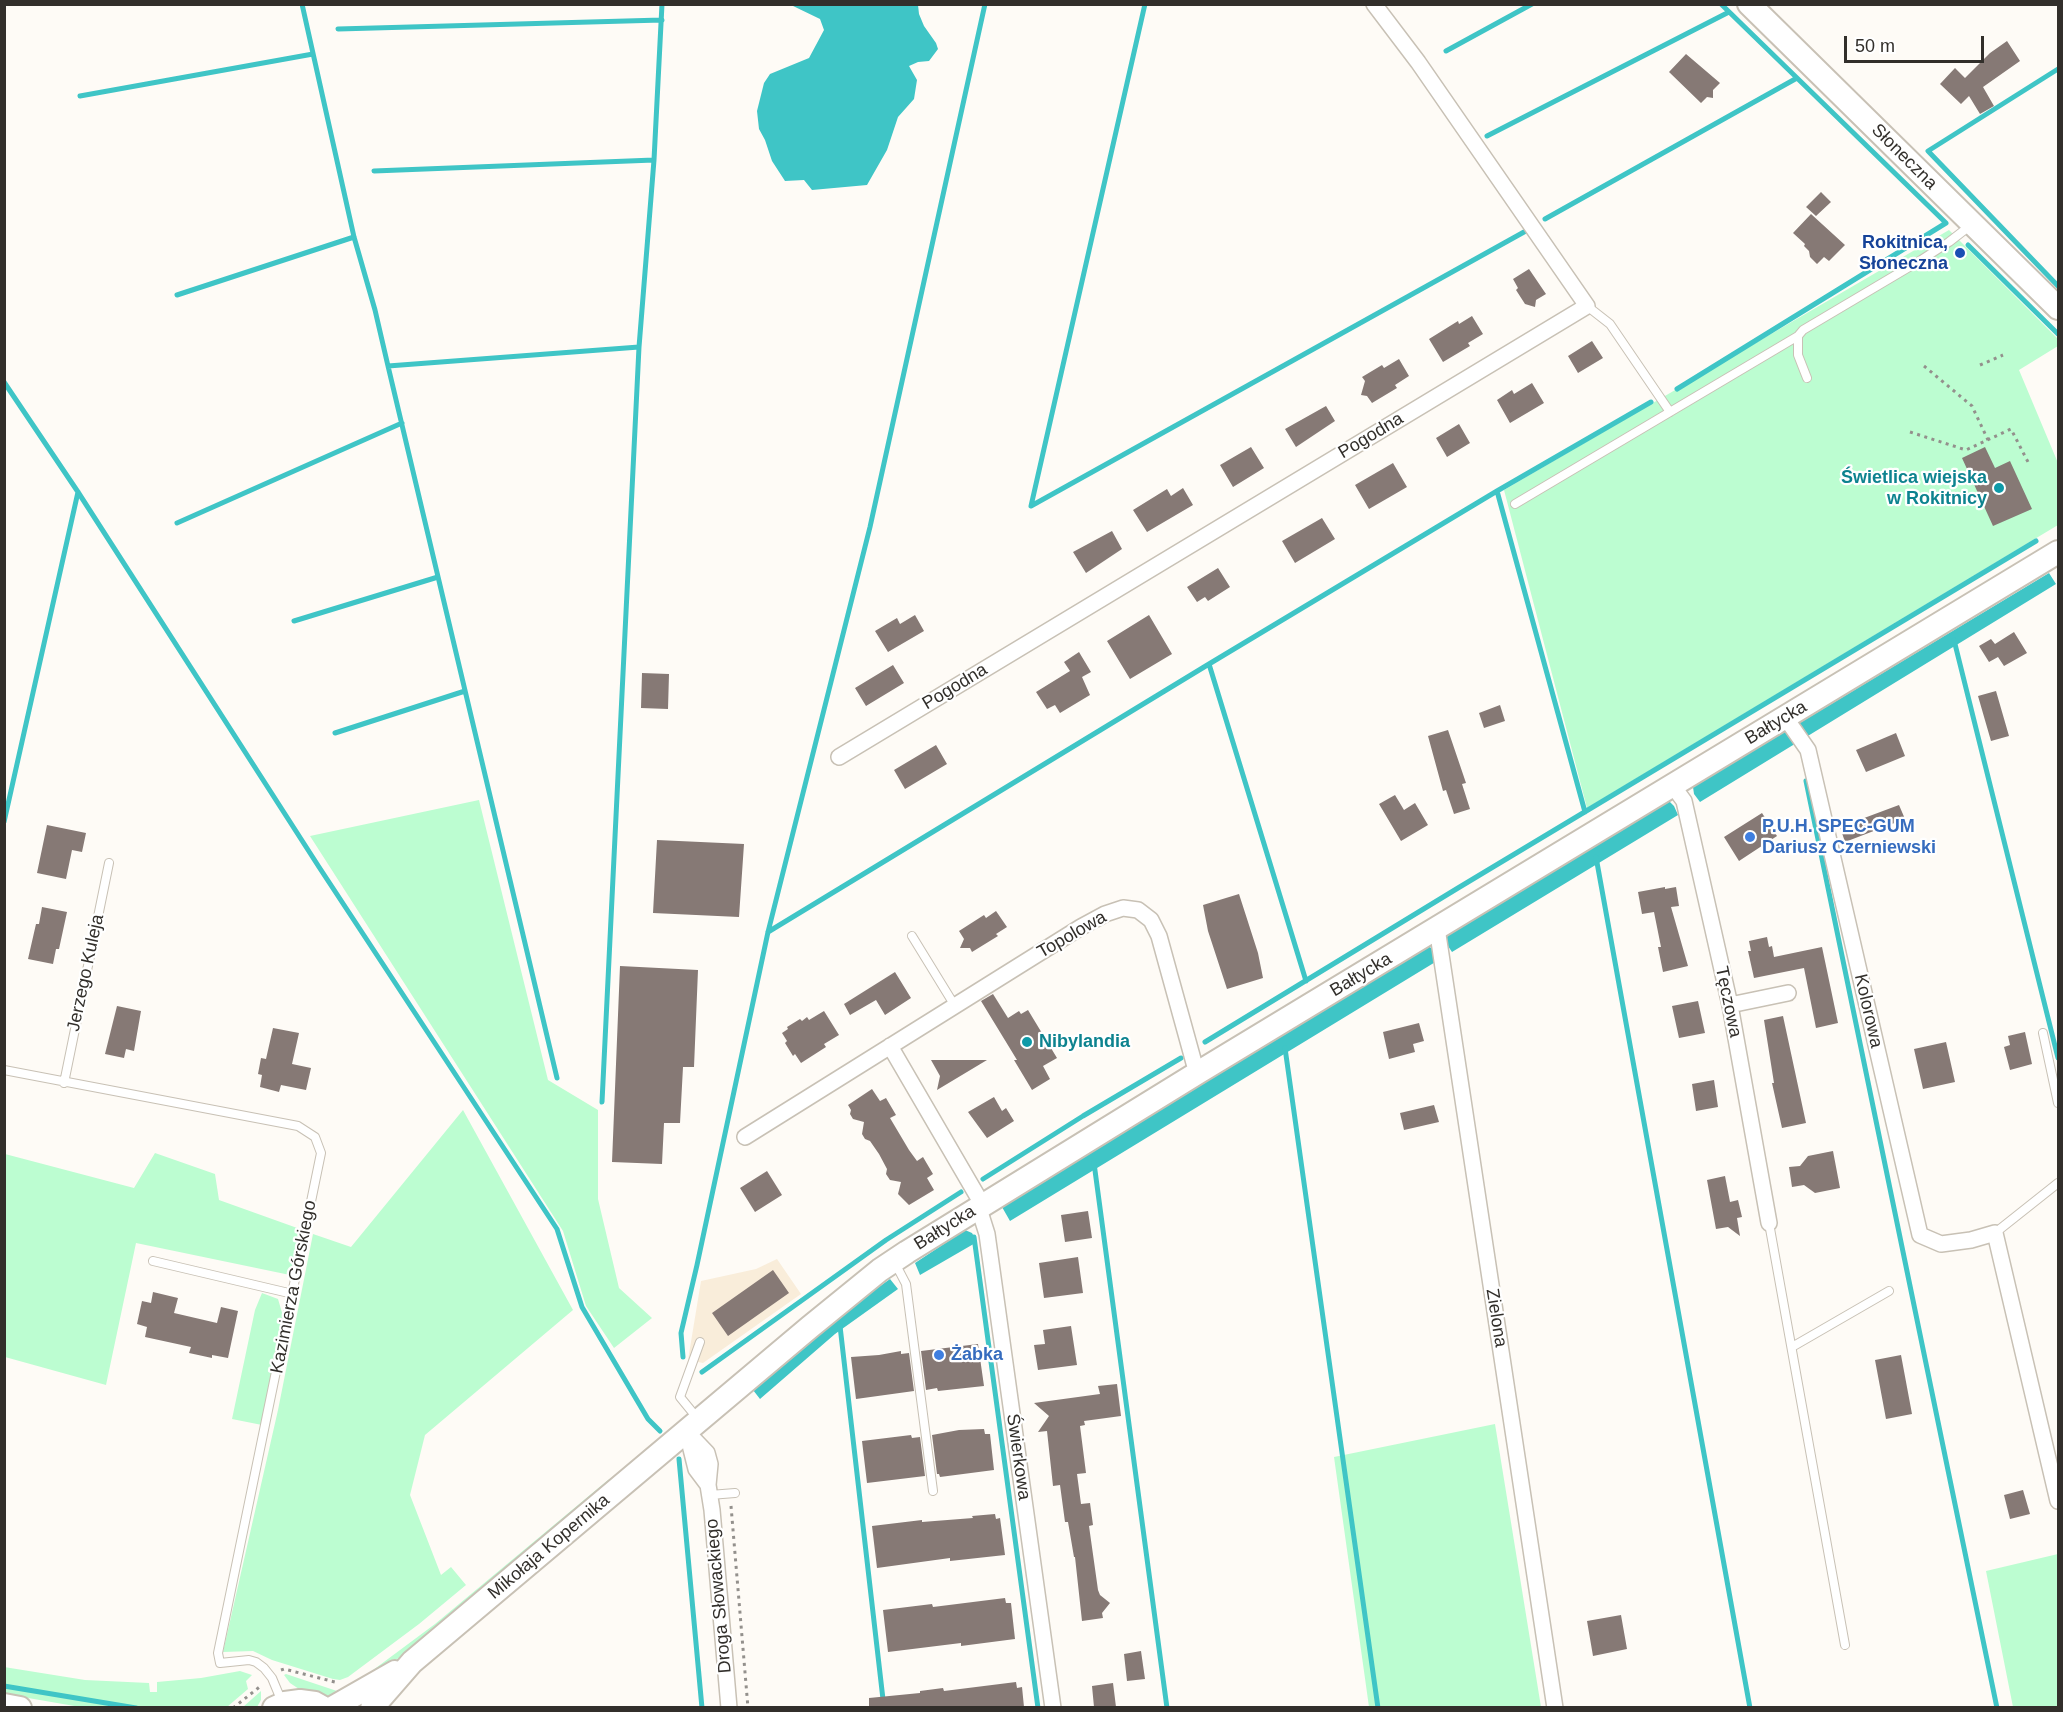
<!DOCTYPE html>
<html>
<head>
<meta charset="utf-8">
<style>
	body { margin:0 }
	#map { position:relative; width:2063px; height:1712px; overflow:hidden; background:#fefbf6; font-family:Helvetica,sans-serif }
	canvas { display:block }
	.frame { position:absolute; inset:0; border:6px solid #322f2b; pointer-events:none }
	.scale { position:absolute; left:1844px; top:36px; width:140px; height:27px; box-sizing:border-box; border:3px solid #322f2b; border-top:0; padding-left:8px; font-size:18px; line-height:21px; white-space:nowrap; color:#322f2b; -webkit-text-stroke:4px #fff; paint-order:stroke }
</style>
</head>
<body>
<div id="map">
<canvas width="2063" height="1712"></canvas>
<div class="frame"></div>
<div class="scale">50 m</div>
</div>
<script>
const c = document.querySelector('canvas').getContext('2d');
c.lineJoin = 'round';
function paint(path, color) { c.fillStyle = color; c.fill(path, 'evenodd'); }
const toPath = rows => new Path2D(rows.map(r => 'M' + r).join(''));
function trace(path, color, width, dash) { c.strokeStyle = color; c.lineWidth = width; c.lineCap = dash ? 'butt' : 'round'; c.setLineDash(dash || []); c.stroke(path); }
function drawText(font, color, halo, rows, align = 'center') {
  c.font = font + ' Helvetica,sans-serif'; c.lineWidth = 4.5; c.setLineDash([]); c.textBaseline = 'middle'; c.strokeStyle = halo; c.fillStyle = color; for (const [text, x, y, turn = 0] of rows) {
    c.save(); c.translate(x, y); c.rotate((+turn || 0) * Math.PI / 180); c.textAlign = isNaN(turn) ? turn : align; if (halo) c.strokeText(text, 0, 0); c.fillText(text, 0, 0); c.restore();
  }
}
paint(toPath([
	[777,1259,801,1294,703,1363,688,1360,701,1281,756,1269]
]), '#f9edda');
paint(toPath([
	[1949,230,2058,339,2058,346,2019,370,2058,463,2058,525,1587,808,1504,490],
	[479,800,548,1080,598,1110,598,1199,619,1288,652,1318,614,1348,586,1306,563,1231,310,836],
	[463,1110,573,1310,425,1435,410,1495,441,1575,451,1567,466,1585,419,1624,348,1677,340,1680,333,1679,272,1660,253,1651,223,1652,278,1410,313,1234,351,1247],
	[155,1153,215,1174,219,1200,300,1229,290,1275,136,1243,106,1385,5,1357,5,1154,134,1188],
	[262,1293,278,1299,283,1316,262,1425,232,1419,255,1310],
	[1495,1424,1541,1707,1369,1707,1334,1457],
	[625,1469,438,1629,389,1665,357,1682,435,1624,608,1480],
	[2058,1554,2058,1707,2013,1707,1986,1571],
	[4,1667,85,1680,149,1683,150,1692,157,1692,157,1682,201,1678,240,1671,252,1675,246,1681,248,1689,227,1707,86,1708,5,1694],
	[286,1674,343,1693,330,1698,305,1693,290,1683,284,1675],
	[261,1691,261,1700,257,1707,243,1707]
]), '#bcfdd1');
paint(toPath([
	[791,5,918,5,919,14,924,26,936,43,938,49,929,61,918,62,909,66,917,80,914,99,898,117,887,150,867,185,812,190,804,180,785,181,772,161,765,140,759,129,757,111,764,83,770,74,809,58,824,30,820,19],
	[2049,573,2056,584,1700,802,1694,794,1693,787],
	[1669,801,1674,806,1678,815,1452,952,1448,946,1446,941,1448,933],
	[1428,945,1434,951,1437,961,1010,1221,1002,1207],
	[965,1230,972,1233,977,1242,920,1275,915,1263],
	[890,1279,898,1289,835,1334,760,1399,753,1390,862,1299]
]), '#3fc5c6');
trace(toPath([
	[302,4,354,237,375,310,388,366,639,347],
	[1145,4,1031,506,1524,232],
	[338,29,662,20],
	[1446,51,1532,4],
	[2058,69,1928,151,2058,286],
	[80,96,313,54],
	[1487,136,1729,12],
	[374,171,654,160],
	[1545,219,1797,78],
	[1968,245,2058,334],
	[177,295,354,237],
	[388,366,557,1078],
	[4,382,78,492,319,867,557,1229,582,1307,648,1419,660,1431],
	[1677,389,1946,223,1721,4],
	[1497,491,1585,812],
	[177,523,402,423],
	[294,621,438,577],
	[1954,640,2058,1058],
	[1209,664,1306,981],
	[335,733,465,691],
	[1806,781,1997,1708],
	[4,822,78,492],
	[1596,857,1750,1708],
	[768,932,1209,664,1497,491,1651,402],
	[1205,1042,1458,888,2036,541],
	[1285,1048,1378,1708],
	[602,1102,639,347,654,160,662,4],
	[1094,1163,1167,1708],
	[983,1179,1083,1116,1181,1058],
	[974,1237,1038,1708],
	[840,1326,884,1708],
	[683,1357,681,1333,697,1265,768,932,870,527,985,4],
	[702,1372,886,1240,961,1192],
	[679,1459,702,1708],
	[4,1686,136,1708]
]), '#3fc5c6', 5);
paint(toPath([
	[2007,41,2020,61,1983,87,1994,106,1980,114,1969,96,1961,104,1940,84,1955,68,1965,78,1990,53],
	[1686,54,1720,83,1713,90,1713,98,1707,97,1701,103,1669,72],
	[1821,192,1831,202,1816,216,1806,207],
	[1811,214,1845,245,1829,261,1824,257,1817,264,1810,257,1809,251,1804,246,1805,244,1793,233],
	[1529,269,1546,294,1536,300,1535,307,1525,304,1516,290,1518,288,1513,279],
	[1472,316,1483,334,1468,343,1470,346,1443,362,1429,339,1458,321,1459,324],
	[1592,341,1603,358,1578,373,1568,356],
	[1399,359,1409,376,1395,385,1397,388,1372,403,1367,396,1361,395,1365,381,1362,377,1382,365,1384,368],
	[1532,383,1544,403,1510,423,1497,400,1512,390,1514,394],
	[1326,406,1335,421,1296,447,1285,429],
	[1459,424,1470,443,1447,457,1436,438],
	[1251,447,1264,468,1233,487,1220,465],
	[1985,447,1995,468,2010,461,2032,509,1993,526,1962,458],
	[1393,463,1407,487,1369,509,1355,485],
	[1183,488,1193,505,1147,532,1133,510,1167,489,1171,496],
	[1322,518,1335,539,1295,563,1282,541],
	[1112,531,1122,549,1086,573,1073,552],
	[1218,568,1230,587,1208,601,1205,597,1197,602,1187,587],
	[915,615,924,631,888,652,875,631,897,618,900,624],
	[1149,615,1172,654,1130,679,1107,641],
	[2014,632,2027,653,2004,666,1998,657,1989,662,1979,646,1991,639,1995,644],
	[1079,652,1091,672,1082,677,1090,695,1060,713,1055,705,1047,709,1036,692,1070,671,1064,662],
	[893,665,904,683,866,706,855,688],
	[642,673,669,674,668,709,641,708],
	[1996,691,2009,736,1991,741,1978,696],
	[1500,705,1505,721,1484,728,1479,713],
	[1448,730,1466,783,1462,784,1470,809,1454,814,1446,790,1443,791,1428,736],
	[1896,733,1905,756,1866,772,1856,750],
	[936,745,947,764,905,789,894,770],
	[1395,795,1404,810,1415,803,1428,825,1401,841,1379,804],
	[1899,805,1905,819,1845,842,1840,827],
	[1762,813,1777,836,1739,861,1724,837],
	[47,825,86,833,82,852,72,850,66,879,37,873],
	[657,840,744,844,739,917,653,913],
	[1665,887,1665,889,1676,887,1679,906,1671,907,1688,966,1663,972,1658,947,1661,947,1654,912,1642,914,1638,892],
	[1239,894,1258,953,1263,978,1227,989,1208,931,1203,905],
	[42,907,67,912,59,949,56,949,53,964,28,959,36,924,39,924],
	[996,911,1007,927,996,934,998,936,972,952,970,948,960,948,964,939,959,931,984,915,986,918],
	[1767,937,1769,947,1772,946,1774,957,1822,947,1838,1023,1816,1028,1804,968,1754,978,1748,951,1751,951,1749,941],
	[620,966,698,970,694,1067,683,1067,680,1123,664,1123,662,1164,612,1162],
	[895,972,911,998,885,1015,876,1000,850,1015,844,1004],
	[993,994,1008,1018,1019,1011,1021,1014,1028,1010,1057,1058,1043,1066,1050,1079,1032,1090,1014,1060,1017,1060,981,1001],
	[1698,1001,1705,1033,1679,1038,1672,1006],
	[117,1006,141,1011,134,1051,126,1049,124,1058,105,1054],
	[824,1011,839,1035,824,1044,826,1047,801,1063,795,1054,793,1056,785,1043,787,1041,782,1033,788,1029,787,1027,800,1019,802,1021,807,1017,809,1020],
	[1783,1016,1806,1123,1782,1128,1772,1083,1774,1083,1764,1020],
	[1419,1023,1424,1041,1413,1044,1415,1052,1389,1059,1383,1032],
	[273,1028,299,1033,292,1064,311,1068,306,1090,281,1085,279,1092,260,1087,262,1075,258,1074,261,1058,266,1059],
	[2025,1032,2032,1064,2010,1070,2004,1047,2010,1045,2008,1036],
	[1946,1042,1955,1082,1923,1089,1914,1049],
	[931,1060,987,1060,937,1090,940,1076],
	[1714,1080,1718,1107,1696,1111,1692,1084],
	[872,1089,880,1101,886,1098,896,1115,890,1118,909,1150,917,1161,923,1157,933,1174,927,1178,934,1190,909,1205,898,1194,901,1182,890,1180,886,1174,887,1169,879,1154,870,1141,865,1139,862,1134,864,1122,853,1119,850,1114,851,1110,848,1105],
	[994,1097,1002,1111,1006,1108,1014,1121,987,1138,968,1112],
	[1434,1105,1439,1122,1404,1130,1400,1113],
	[1833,1151,1840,1188,1815,1193,1804,1185,1792,1187,1789,1167,1800,1166,1808,1156],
	[767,1171,782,1195,755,1212,740,1188],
	[1725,1176,1730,1202,1738,1200,1742,1217,1737,1218,1740,1236,1728,1227,1716,1229,1707,1180],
	[1088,1211,1092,1238,1065,1242,1061,1215],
	[1078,1257,1083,1293,1044,1298,1039,1263],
	[773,1270,789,1293,728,1336,712,1313],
	[153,1292,178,1298,174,1313,217,1323,221,1307,238,1311,228,1358,212,1355,212,1358,189,1353,191,1347,145,1337,147,1327,137,1324,142,1301,151,1303],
	[1071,1326,1077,1365,1038,1370,1034,1345,1045,1344,1043,1330],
	[978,1344,984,1386,938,1391,937,1388,926,1390,921,1351],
	[901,1351,901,1354,909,1353,914,1391,856,1399,851,1357,879,1355],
	[1901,1355,1912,1414,1886,1419,1875,1360],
	[1117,1384,1121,1416,1084,1421,1085,1425,1080,1426,1086,1473,1077,1474,1081,1504,1090,1503,1093,1525,1089,1526,1098,1590,1100,1595,1110,1603,1102,1613,1103,1618,1082,1621,1075,1557,1074,1557,1068,1522,1065,1522,1060,1485,1053,1486,1047,1431,1038,1432,1049,1416,1034,1403,1100,1394,1098,1386],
	[984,1429,985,1434,990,1434,994,1470,940,1477,939,1474,937,1474,932,1435,959,1430],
	[911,1435,912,1438,920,1437,925,1476,867,1483,862,1441],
	[2023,1490,2030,1514,2010,1519,2004,1495],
	[995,1514,996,1519,1000,1518,1005,1555,950,1561,950,1558,877,1568,872,1526,922,1520,922,1522,973,1518,972,1516],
	[1005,1598,1006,1603,1011,1603,1015,1639,961,1646,961,1643,888,1652,883,1610,932,1604,933,1607],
	[1621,1615,1627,1649,1593,1656,1587,1621],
	[1141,1651,1145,1679,1127,1681,1124,1654],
	[1016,1682,1017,1688,1022,1687,1024,1707,869,1707,869,1698,920,1693,920,1691,943,1688,944,1691],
	[1113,1683,1116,1707,1094,1707,1092,1686]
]), '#867975');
const lane = toPath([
	[1587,306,1610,324,1670,412],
	[1807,378,1798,355,1798,336,1803,330,1921,260,1949,242,1971,225],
	[1515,504,1798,336],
	[912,936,955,1006],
	[2043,1033,2058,1103],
	[4,1070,298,1126,315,1137,321,1153,218,1653,220,1663,249,1660,256,1662,264,1668,272,1678,282,1702],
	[64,1083,109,863],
	[1769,1223,1845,1645],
	[1995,1233,2058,1183],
	[153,1261,293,1294],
	[895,1263,906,1284,933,1491],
	[1792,1347,1889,1291],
	[698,1419,680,1397,700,1342],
	[710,1495,735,1493]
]);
const street = toPath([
	[1785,717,1808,750,1920,1235,1941,1244,1971,1240,1995,1233,2058,1501],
	[839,757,1587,306,1418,62,1374,4],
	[1673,786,1684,801,1730,1005,1769,1223],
	[1437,928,1555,1708],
	[1730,1005,1788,993],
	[890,1046,982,1204],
	[745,1137,1081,927,1105,914,1123,908,1138,910,1151,920,1159,936,1194,1063,1199,1072],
	[977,1208,981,1215,987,1234,1053,1708],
	[686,1431,707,1453,710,1464,708,1485,712,1510,729,1708],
	[687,1433,696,1469,708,1485]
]);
const secondary = toPath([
	[1749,4,2058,308],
	[4,1705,20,1708],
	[274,1708,285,1703,300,1701,315,1703,324,1708],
	[332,1708,395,1672],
	[372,1708,412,1662,810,1327,880,1270,907,1252,1199,1072,2058,552]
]);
trace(lane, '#c8c1b5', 10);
trace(street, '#c8c1b5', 18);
trace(secondary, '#c8c1b5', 26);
trace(toPath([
	[1980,365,2003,355],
	[1924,366,1972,406,1988,440],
	[1910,432,1966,450,2011,429,2028,462],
	[731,1506,748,1708],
	[281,1670,284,1669,335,1682],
	[233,1708,262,1685]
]), '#93908c', 3, [3, 4.5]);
trace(lane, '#fff', 8);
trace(street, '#fff', 15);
trace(secondary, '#fff', 22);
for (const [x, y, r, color] of [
	[1960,253,6,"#1a4fb4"],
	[1999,488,6,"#0f9aa8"],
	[1750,837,6,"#3f7fe0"],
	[1027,1042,6,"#0f9aa8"],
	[939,1355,6,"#3f7fe0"]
]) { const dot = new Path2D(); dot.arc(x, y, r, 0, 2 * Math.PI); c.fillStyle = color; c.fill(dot); trace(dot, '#fff', 2); }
drawText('18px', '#322f2b', '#fff', [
	["Słoneczna",1904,157,45],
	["Pogodna",1371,436,-31],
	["Pogodna",955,687,-31],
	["Bałtycka",1776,723,-31],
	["Topolowa",1072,935,-30],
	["Jerzego Kuleja",86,973,-78],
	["Bałtycka",1361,975,-31],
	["Tęczowa",1728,1002,78],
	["Kolorowa",1868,1011,77],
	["Bałtycka",945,1228,-32],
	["Kazimierza Górskiego",294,1287,-79],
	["Zielona",1496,1318,81],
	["Świerkowa",1018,1457,82],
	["Mikołaja Kopernika",549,1547,-40],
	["Droga Słowackiego",719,1596,-95]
]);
drawText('bold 18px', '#164399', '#fff', [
	["Rokitnica,",1948,243],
	["Słoneczna",1948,264]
], 'right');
drawText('bold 18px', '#0d838f', '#fff', [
	["Świetlica wiejska",1987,478],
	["w Rokitnicy",1987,499],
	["Nibylandia",1039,1042,"left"]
], 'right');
drawText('bold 18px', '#366cbe', '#fff', [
	["P.U.H. SPEC-GUM",1762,827],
	["Dariusz Czerniewski",1762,848],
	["Żabka",951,1355]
], 'left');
</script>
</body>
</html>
